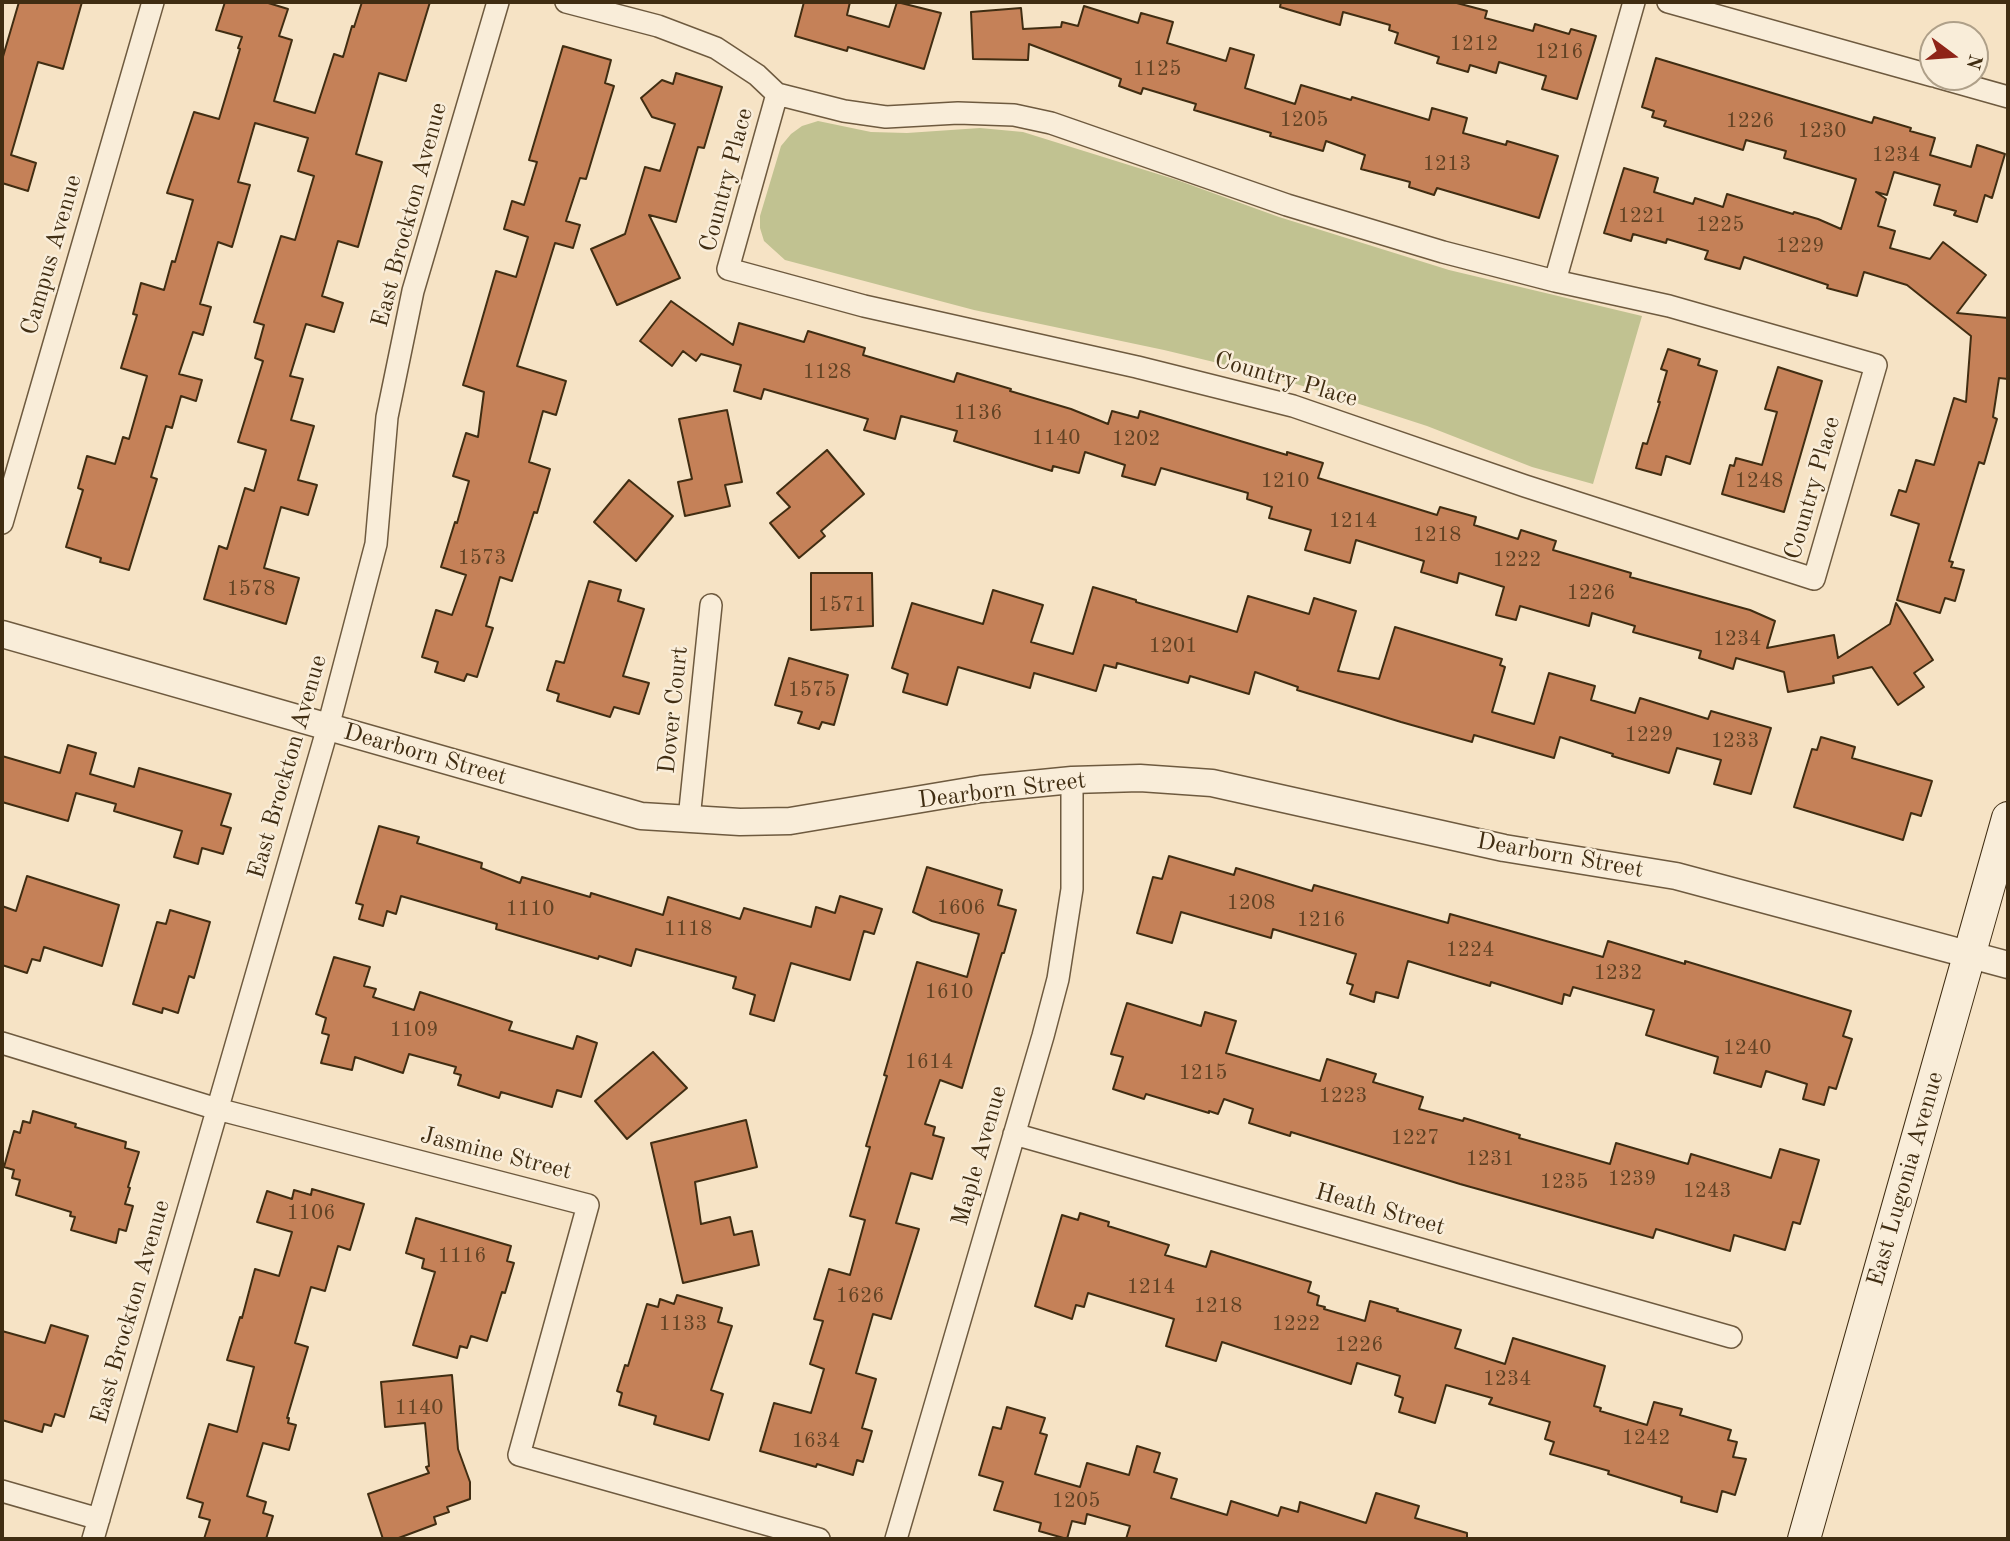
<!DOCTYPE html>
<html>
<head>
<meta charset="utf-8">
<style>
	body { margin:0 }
	#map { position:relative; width:2010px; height:1541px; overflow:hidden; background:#f6e3c5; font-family:"Old Standard TT",serif }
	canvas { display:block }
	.frame { position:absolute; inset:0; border:4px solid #402d12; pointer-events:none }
	.north { position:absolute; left:1919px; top:21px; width:70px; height:70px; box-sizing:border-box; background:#f9edd9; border:2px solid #afa089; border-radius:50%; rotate:106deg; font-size:19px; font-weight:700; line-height:28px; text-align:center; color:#402d12 }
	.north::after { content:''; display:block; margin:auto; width:24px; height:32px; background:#8f2418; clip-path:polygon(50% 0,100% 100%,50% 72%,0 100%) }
</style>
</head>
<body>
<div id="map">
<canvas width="2010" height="1541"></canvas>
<div class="frame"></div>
<div class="north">N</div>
</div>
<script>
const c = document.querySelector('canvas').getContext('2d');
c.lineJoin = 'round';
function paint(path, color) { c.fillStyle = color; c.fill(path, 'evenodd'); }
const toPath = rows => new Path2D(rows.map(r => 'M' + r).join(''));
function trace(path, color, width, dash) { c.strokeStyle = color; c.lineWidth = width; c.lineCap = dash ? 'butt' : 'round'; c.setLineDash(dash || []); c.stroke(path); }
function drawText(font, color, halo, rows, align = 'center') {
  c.font = font + ' "Old Standard TT",serif'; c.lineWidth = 5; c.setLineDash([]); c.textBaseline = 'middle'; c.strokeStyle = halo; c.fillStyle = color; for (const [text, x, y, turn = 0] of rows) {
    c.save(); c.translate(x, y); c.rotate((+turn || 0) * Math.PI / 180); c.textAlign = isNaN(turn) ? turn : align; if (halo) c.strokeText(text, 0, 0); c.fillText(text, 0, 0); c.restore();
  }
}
paint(toPath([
	[818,121,871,132,907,133,980,128,1023,132,1177,180,1279,217,1449,270,1642,316,1593,484,1532,467,1427,426,1310,388,1243,369,1164,350,974,310,785,260,764,241,760,228,760,216,781,146,791,134,802,126]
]), '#c1c291');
const building = toPath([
	[19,2,82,2,63,69,38,62,11,155,36,163,28,191,2,183,2,60,19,2],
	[225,2,265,2,288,9,279,36,292,40,274,101,315,113,334,54,343,57,352,26,354,27,362,2,430,2,406,81,379,73,356,154,382,162,358,247,338,241,322,296,343,303,334,332,306,324,290,376,303,379,291,420,314,426,298,480,317,485,308,515,281,507,264,568,299,578,286,624,204,599,219,546,227,549,245,488,254,491,266,450,238,442,263,361,255,358,264,325,254,322,281,236,295,240,314,176,298,171,308,138,255,123,238,182,250,185,232,247,218,242,200,304,211,307,203,335,193,332,179,374,202,380,196,401,181,396,172,428,166,426,151,477,157,479,129,570,100,562,101,558,66,547,83,490,78,488,87,456,115,464,123,437,129,439,147,376,121,368,137,315,133,314,141,283,164,290,172,261,175,262,193,200,167,193,194,112,219,119,240,49,238,48,242,37,216,30,225,2],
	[804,2,850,2,847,15,889,27,897,2,941,13,924,69,848,47,847,51,795,36,804,2],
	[1281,2,1453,2,1487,11,1485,18,1533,31,1535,24,1569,34,1571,29,1596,36,1577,99,1542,89,1546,76,1499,62,1496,73,1470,65,1468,72,1437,63,1439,57,1395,43,1398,33,1389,30,1390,25,1343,12,1340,25,1280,7,1281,2],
	[1084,6,1138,23,1141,13,1173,22,1167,43,1226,61,1230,48,1254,55,1245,88,1295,104,1301,85,1351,100,1352,97,1429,120,1432,108,1467,118,1463,133,1506,145,1507,141,1558,156,1539,218,1437,188,1434,195,1409,187,1410,182,1361,169,1365,155,1326,141,1323,151,1270,136,1271,133,1194,110,1196,104,1143,88,1141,94,1119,86,1121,79,1029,44,1028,60,973,59,971,12,1021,8,1023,29,1061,27,1062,22,1078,26,1084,6],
	[563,46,611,60,605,83,614,86,586,179,580,178,566,221,580,225,573,248,555,243,517,366,566,381,556,415,543,411,529,462,550,469,537,513,534,512,512,581,500,577,486,626,493,628,477,677,467,674,464,681,435,672,438,662,422,657,436,610,452,615,466,575,441,567,455,522,457,523,469,481,453,476,466,433,478,437,484,392,463,385,496,271,516,277,528,237,504,229,512,201,524,205,537,162,529,160,563,46],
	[1656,58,1872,123,1874,117,1911,128,1910,131,1935,138,1930,155,1971,167,1977,145,2005,154,1992,198,1985,195,1977,222,1954,215,1956,211,1934,205,1940,185,1894,172,1887,195,1876,192,1886,199,1878,226,1895,231,1890,248,1930,259,1943,242,1986,275,1957,313,2008,318,2008,379,1999,378,1993,417,1997,419,1984,464,1979,462,1949,561,1953,562,1951,567,1964,570,1955,601,1945,598,1940,613,1897,600,1919,524,1891,515,1899,490,1906,492,1916,460,1934,465,1954,398,1966,402,1971,336,1907,285,1864,272,1857,296,1827,288,1828,285,1744,257,1740,269,1705,259,1708,251,1667,239,1666,243,1633,234,1631,241,1604,233,1624,168,1658,178,1654,192,1693,204,1695,198,1723,207,1727,194,1793,214,1794,212,1818,219,1841,229,1856,179,1784,158,1786,151,1746,140,1743,150,1664,126,1666,121,1652,117,1654,111,1642,107,1656,58],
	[676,73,722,87,704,148,698,147,676,222,649,215,680,278,617,305,591,249,625,234,645,167,660,171,675,124,652,117,641,98,662,80,673,84,676,73],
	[671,301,733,345,739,323,804,342,808,331,865,348,863,355,954,382,957,373,1011,389,1010,391,1071,409,1108,424,1112,411,1138,418,1140,411,1287,455,1287,452,1323,463,1318,478,1437,515,1440,507,1476,517,1474,525,1518,539,1521,530,1556,541,1553,550,1631,573,1630,577,1750,610,1775,621,1767,648,1834,635,1838,658,1890,624,1896,603,1933,660,1914,673,1924,687,1898,705,1872,667,1833,676,1834,683,1788,692,1784,672,1736,658,1733,669,1699,658,1701,651,1633,632,1635,626,1592,613,1589,626,1520,606,1516,620,1496,615,1504,587,1459,573,1457,583,1421,572,1424,561,1356,540,1350,563,1305,550,1311,530,1269,518,1272,507,1247,499,1248,493,1161,468,1155,485,1122,476,1125,465,1085,452,1079,473,1053,466,1052,471,954,441,957,431,901,416,895,439,864,430,868,419,764,389,761,399,734,391,741,365,701,354,696,361,683,351,672,366,640,341,671,301],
	[1668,349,1700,359,1698,365,1717,371,1690,464,1666,456,1661,475,1636,468,1643,443,1647,444,1660,402,1658,402,1667,371,1661,369,1668,349],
	[1778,367,1822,381,1784,512,1722,494,1730,465,1734,466,1736,458,1762,465,1777,412,1765,409,1778,367],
	[727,410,742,482,725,485,730,506,685,516,678,482,692,479,679,419,727,410],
	[827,450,864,494,821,531,825,536,799,558,770,523,790,507,777,493,827,450],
	[629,480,673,516,636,561,594,522,629,480],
	[811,573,872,573,873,626,811,630,811,573],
	[589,581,621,590,618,601,644,609,623,676,649,683,639,714,614,707,610,717,557,701,559,694,547,690,556,661,564,663,589,581],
	[1093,587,1136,600,1136,602,1237,632,1248,596,1309,614,1314,598,1356,611,1338,671,1379,679,1395,627,1502,659,1500,665,1505,667,1492,712,1534,724,1549,673,1595,686,1591,700,1635,713,1640,698,1708,719,1711,711,1771,728,1751,794,1714,784,1721,760,1677,748,1669,773,1612,756,1613,754,1560,737,1554,758,1474,735,1472,742,1401,722,1297,690,1298,687,1255,672,1249,694,1190,676,1188,683,1117,663,1116,668,1104,665,1096,691,1034,673,1030,688,958,667,947,705,903,692,908,674,892,668,912,603,983,624,993,590,1043,605,1031,642,1073,654,1093,587],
	[789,658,848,675,834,725,822,722,819,729,798,723,802,712,775,705,789,658],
	[1821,737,1855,747,1852,758,1932,781,1921,816,1911,813,1903,840,1794,807,1812,749,1817,750,1821,737],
	[68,745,96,753,90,774,134,787,139,768,231,794,221,825,231,828,223,854,202,848,198,864,174,857,182,831,114,811,116,804,76,793,68,821,2,802,2,756,60,773,68,745],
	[379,826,419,837,417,843,482,863,481,868,520,883,522,877,590,897,591,893,663,915,668,897,740,919,744,908,811,927,816,907,835,913,840,896,882,909,874,934,864,931,850,980,791,963,774,1021,750,1014,755,995,733,988,736,977,636,949,631,966,599,956,598,959,496,929,497,924,401,896,396,914,387,911,383,926,359,919,363,905,356,903,379,826],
	[1169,856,1234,875,1236,868,1312,891,1314,885,1448,923,1450,914,1603,957,1608,941,1685,964,1685,961,1851,1011,1843,1036,1852,1039,1836,1089,1829,1087,1824,1105,1803,1099,1807,1084,1766,1071,1761,1087,1714,1073,1718,1057,1646,1035,1654,1010,1573,987,1570,996,1564,994,1562,1004,1491,982,1490,986,1408,961,1398,998,1376,992,1374,1002,1350,994,1353,985,1347,983,1356,954,1273,929,1271,938,1181,912,1172,943,1137,933,1153,877,1162,879,1169,856],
	[927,867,1002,890,998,905,1016,910,1004,953,1002,953,962,1088,940,1080,925,1124,935,1127,933,1135,944,1138,932,1179,911,1173,896,1223,919,1229,891,1319,873,1314,856,1373,876,1379,862,1428,872,1431,863,1462,857,1460,853,1475,817,1464,816,1467,760,1451,774,1403,811,1413,824,1369,810,1364,823,1321,814,1319,829,1269,850,1275,865,1220,850,1216,870,1147,866,1146,887,1076,884,1075,917,962,967,977,979,934,932,921,913,912,927,867],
	[27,876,119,905,102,966,44,947,40,961,32,959,27,973,2,965,2,906,16,911,27,876],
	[170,910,210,922,194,978,189,976,178,1013,163,1008,162,1013,133,1004,157,922,166,924,170,910],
	[334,957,370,967,364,986,376,989,373,997,414,1010,420,992,512,1022,509,1030,573,1049,577,1036,597,1043,581,1097,557,1090,552,1107,501,1092,499,1098,458,1085,461,1075,454,1073,456,1067,409,1054,403,1073,355,1057,352,1070,321,1063,329,1035,322,1033,326,1018,316,1014,334,957],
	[1127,1003,1201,1026,1205,1012,1236,1021,1226,1053,1320,1081,1327,1059,1376,1074,1373,1082,1423,1097,1419,1109,1463,1121,1464,1118,1520,1135,1519,1138,1610,1164,1616,1143,1688,1164,1691,1154,1771,1178,1780,1149,1819,1160,1800,1224,1793,1222,1785,1250,1734,1235,1730,1251,1656,1229,1653,1238,1460,1184,1291,1132,1290,1136,1249,1123,1253,1109,1224,1099,1218,1114,1209,1111,1209,1113,1146,1094,1144,1099,1113,1089,1123,1057,1111,1054,1127,1003],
	[653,1052,687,1088,627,1139,595,1101,653,1052],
	[33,1111,76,1124,75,1127,126,1142,125,1148,139,1152,128,1187,130,1188,125,1204,133,1206,126,1231,119,1229,116,1243,71,1230,75,1217,70,1216,71,1212,16,1195,20,1180,12,1178,14,1170,4,1167,14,1131,20,1133,23,1121,30,1123,33,1111],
	[746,1120,757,1167,695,1182,701,1224,730,1217,734,1235,752,1231,759,1265,683,1283,651,1143,746,1120],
	[312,1189,364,1204,350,1250,338,1246,325,1291,311,1287,295,1343,308,1347,287,1418,289,1418,288,1423,296,1425,289,1450,263,1443,247,1496,266,1502,263,1513,273,1516,266,1539,204,1539,210,1520,199,1517,203,1503,187,1498,209,1424,237,1432,254,1367,227,1360,240,1317,242,1318,255,1269,279,1276,292,1232,257,1222,267,1191,292,1199,294,1190,311,1195,312,1189],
	[1080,1213,1109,1222,1108,1226,1169,1245,1165,1255,1206,1267,1211,1251,1311,1282,1308,1292,1319,1296,1317,1305,1325,1307,1324,1309,1365,1321,1370,1301,1398,1309,1397,1311,1461,1330,1455,1348,1505,1364,1513,1338,1605,1366,1594,1406,1601,1408,1600,1411,1647,1425,1654,1402,1682,1409,1680,1415,1731,1430,1728,1440,1737,1442,1733,1457,1746,1459,1735,1495,1722,1491,1717,1512,1681,1502,1682,1497,1608,1474,1609,1471,1550,1454,1554,1442,1545,1439,1550,1422,1489,1404,1492,1398,1446,1385,1435,1423,1399,1412,1403,1398,1395,1395,1400,1376,1357,1363,1351,1384,1222,1342,1216,1361,1166,1346,1174,1319,1088,1293,1084,1307,1076,1305,1072,1319,1035,1306,1062,1215,1078,1220,1080,1213],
	[416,1218,511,1246,507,1261,514,1263,505,1293,502,1292,487,1341,471,1336,467,1348,460,1346,457,1358,413,1345,435,1272,422,1268,424,1259,406,1253,416,1218],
	[677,1295,722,1308,718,1322,732,1326,711,1390,723,1394,709,1440,654,1424,656,1416,619,1405,622,1393,617,1391,625,1365,628,1366,647,1304,658,1307,660,1299,674,1304,677,1295],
	[51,1325,88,1336,64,1417,55,1414,51,1426,44,1424,42,1432,2,1420,2,1331,45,1343,51,1325],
	[452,1375,458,1449,470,1482,470,1499,447,1507,449,1512,434,1517,436,1524,396,1539,383,1539,368,1494,429,1473,426,1467,429,1466,425,1423,385,1427,381,1382,452,1375],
	[1007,1407,1045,1418,1040,1433,1047,1435,1035,1474,1080,1487,1087,1463,1129,1475,1137,1446,1160,1453,1154,1472,1177,1479,1171,1498,1227,1515,1231,1501,1278,1516,1281,1507,1298,1512,1300,1502,1366,1523,1376,1493,1419,1506,1415,1518,1467,1533,1467,1539,1126,1539,1130,1526,1087,1514,1085,1524,1072,1521,1067,1539,1039,1531,1041,1523,994,1510,1003,1482,979,1475,993,1427,1001,1429,1007,1407]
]);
paint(building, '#c58158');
trace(building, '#402d12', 2);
const minor = toPath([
	[566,2,658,26,716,48,757,75,777,94],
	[1668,2,1933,76],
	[1937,77,2008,97],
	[777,94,844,111,886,117,958,113,1014,115,1051,123,1287,205,1443,252,1555,281,1669,306,1876,365,1814,579,1525,486,1293,406,1137,367,864,306,728,269,777,94],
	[1555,281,1634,2],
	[2,523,153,2],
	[689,819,711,605],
	[2,1043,217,1109,588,1205,519,1455,819,1539],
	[1014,1134,1731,1337],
	[2,1491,99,1519],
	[93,1539,328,727,376,544,387,417,413,291,498,2],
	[896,1539,1043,1036,1058,979,1072,889,1072,780]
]);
const tertiary = toPath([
	[2,634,641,816,740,822,790,821,981,789,1072,780,1140,778,1212,783,1504,848,1676,876,2008,965]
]);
const secondary = toPath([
	[1804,1539,2008,818]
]);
trace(minor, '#6e5a3f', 24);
trace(tertiary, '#6e5a3f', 29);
trace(secondary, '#402d12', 34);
trace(minor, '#f9edd9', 21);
trace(tertiary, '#f9edd9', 26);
trace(secondary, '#f9edd9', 32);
drawText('21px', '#614224', null, [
	["1212",1474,44],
	["1216",1559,52],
	["1125",1157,69],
	["1205",1304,120],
	["1226",1750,121],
	["1230",1822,131],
	["1234",1896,155],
	["1213",1447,164],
	["1221",1642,216],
	["1225",1720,225],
	["1229",1800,246],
	["1128",827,372],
	["1136",978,413],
	["1140",1056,438],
	["1202",1136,439],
	["1210",1285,481],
	["1248",1759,481],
	["1214",1353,521],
	["1218",1437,535],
	["1573",482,558],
	["1222",1517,560],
	["1578",251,589],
	["1226",1591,593],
	["1571",842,605],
	["1234",1737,639],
	["1201",1173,646],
	["1575",812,690],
	["1229",1649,735],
	["1233",1735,741],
	["1208",1251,903],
	["1606",961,908],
	["1110",530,909],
	["1216",1321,920],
	["1118",688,929],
	["1224",1470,950],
	["1232",1618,973],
	["1610",949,992],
	["1109",414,1030],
	["1240",1747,1048],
	["1614",929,1062],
	["1215",1203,1073],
	["1223",1343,1096],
	["1227",1415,1138],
	["1231",1490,1159],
	["1239",1632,1179],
	["1235",1564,1182],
	["1243",1707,1191],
	["1106",311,1213],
	["1116",462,1256],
	["1214",1151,1287],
	["1626",860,1296],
	["1218",1218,1306],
	["1133",683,1324],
	["1222",1296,1324],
	["1226",1359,1345],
	["1234",1507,1379],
	["1140",419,1408],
	["1242",1646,1438],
	["1634",816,1441],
	["1205",1076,1501]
]);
drawText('24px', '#402d12', '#f9edd9', [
	["Country Place",727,180,-75],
	["East Brockton Avenue",410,215,-75],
	["Campus Avenue",52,255,-74],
	["Country Place",1286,380,16],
	["Country Place",1813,488,-74],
	["Dover Court",674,710,-84],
	["Dearborn Street",425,755,16],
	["East Brockton Avenue",288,767,-74],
	["Dearborn Street",1002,791,-7],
	["Dearborn Street",1560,856,10],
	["Jasmine Street",496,1154,14],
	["Maple Avenue",980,1156,-74],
	["East Lugonia Avenue",1906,1179,-74],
	["Heath Street",1380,1210,16],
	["East Brockton Avenue",131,1312,-74]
]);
</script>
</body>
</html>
